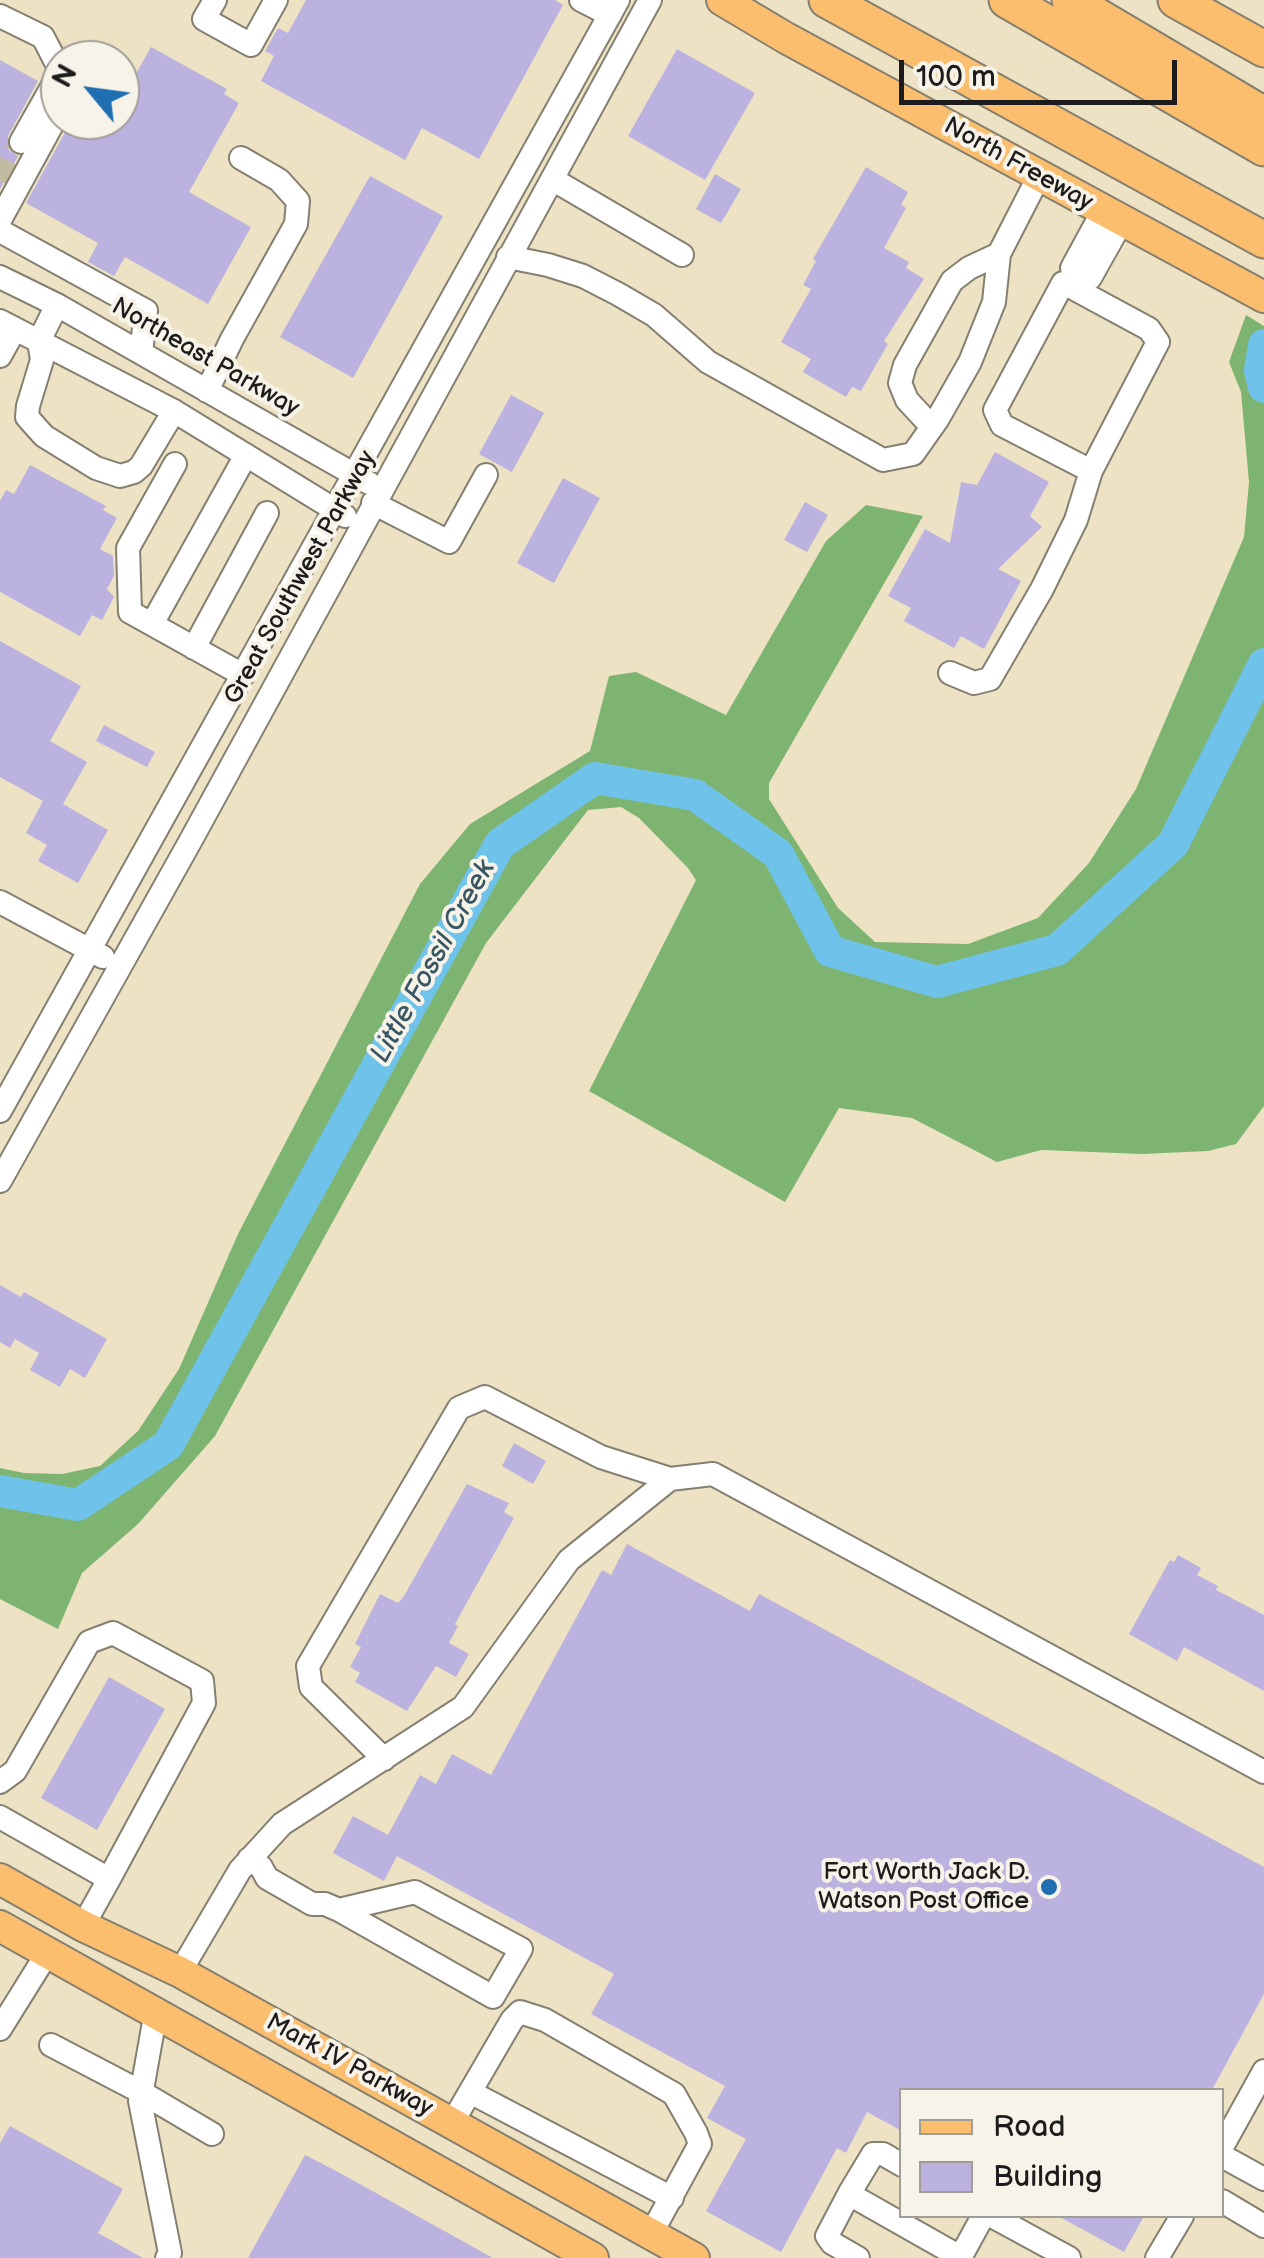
<!DOCTYPE html>
<html>
<head>
<meta charset="utf-8">
<style>
	body { margin:0 }
	#map { position:relative; width:1264px; height:2258px; overflow:hidden; background:#ede2c3; font-family:"Balsamiq Sans",sans-serif }
	canvas { display:block }
	.legend { position:absolute; left:899px; top:2088px; width:325px; height:130px; box-sizing:border-box; background:#f7f3e8; border:2px solid #9f9d96; margin:0; padding:12px 18px; list-style:none; font-size:30px; color:#1c1c1c }
	.legend li { display:flex; align-items:center; gap:20px; height:50px }
	.legend b { width:50px; border:2px solid #9f9d96 }
	.north { position:absolute; left:40px; top:40px; width:100px; height:100px; box-sizing:border-box; background:#f7f3e8; border:2px solid #9f9d96; border-radius:50%; rotate:299deg; font-size:28px; font-weight:700; line-height:40px; text-align:center; color:#1c1c1c }
	.north::after { content:''; display:block; margin:auto; width:35px; height:45px; background:#1f6fb2; clip-path:polygon(50% 0,100% 100%,50% 72%,0 100%) }
	.scale { position:absolute; left:899px; top:60px; width:278px; height:45px; box-sizing:border-box; border:5px solid #1c1c1c; border-top:0; padding-left:12px; font-size:30px; line-height:35px; white-space:nowrap; color:#1c1c1c; -webkit-text-stroke:8px #f7f3e8; paint-order:stroke }
</style>
</head>
<body>
<div id="map">
<canvas width="1264" height="2258"></canvas>
<ul class="legend">
<li><b style="height:12px;background:#fbbd6e"></b>Road</li>
<li><b style="height:28px;background:#bbb2df"></b>Building</li>
</ul>
<div class="north">N</div>
<div class="scale">100 m</div>
</div>
<script>
const c = document.querySelector('canvas').getContext('2d');
c.lineJoin = 'round';
function paint(path, color) { c.fillStyle = color; c.fill(path, 'evenodd'); }
const toPath = rows => new Path2D(rows.map(r => 'M' + r).join(''));
function trace(path, color, width, dash) { c.strokeStyle = color; c.lineWidth = width; c.lineCap = dash ? 'butt' : 'round'; c.setLineDash(dash || []); c.stroke(path); }
function drawText(font, color, halo, rows, align = 'center') {
  c.font = font + ' "Balsamiq Sans",sans-serif'; c.lineWidth = 8; c.setLineDash([]); c.textBaseline = 'middle'; c.strokeStyle = halo; c.fillStyle = color; for (const [text, x, y, turn = 0] of rows) {
    c.save(); c.translate(x, y); c.rotate((+turn || 0) * Math.PI / 180); c.textAlign = isNaN(turn) ? turn : align; if (halo) c.strokeText(text, 0, 0); c.fillText(text, 0, 0); c.restore();
  }
}
paint(toPath([
	[1246,315,1264,326,1264,1106,1236,1144,1208,1151,1142,1154,1041,1150,997,1162,912,1118,839,1108,785,1202,589,1091,696,880,688,868,639,818,621,807,588,810,486,943,215,1436,138,1524,82,1573,58,1629,0,1599,0,1468,24,1473,62,1474,100,1466,138,1431,179,1369,238,1234,420,884,470,824,590,751,609,676,636,672,726,715,826,541,866,505,923,516,769,783,769,799,838,908,875,942,968,944,1038,918,1089,863,1136,789,1244,537,1249,482,1241,392,1229,362]
]), '#7eb471');
trace(toPath([
	[1264,345,1260,370,1264,387],
	[0,1491,78,1505,168,1445,500,844,595,778,695,795,778,854,830,951,937,982,1057,950,1173,844,1264,664]
]), '#6fc3eb', 32);
paint(toPath([
	[306,0,555,0,563,5,479,159,422,128,405,160,261,81,274,56,265,51,278,28,288,33],
	[151,47,227,89,224,94,239,103,189,192,251,227,208,304,125,257,114,276,88,262,98,243,26,203,72,120,120,120,120,102],
	[677,49,755,93,705,180,628,136],
	[0,60,38,81,8,136,8,149,18,156,0,189],
	[866,167,908,192,901,205,906,208,884,248,909,262,906,268,924,279,884,341,888,344,861,391,852,387,846,397,803,372,811,359,781,342,811,289,803,285,816,261,813,259],
	[715,174,741,189,721,223,696,209],
	[370,176,443,216,353,378,280,337],
	[511,395,544,413,512,472,479,454],
	[995,452,1049,482,1030,516,1042,527,998,569,1021,581,984,649,961,636,954,648,904,621,911,608,888,596,925,529,950,543,961,482,977,485],
	[30,465,106,506,103,510,117,518,100,549,113,556,114,576,107,589,114,597,102,620,92,615,80,636,0,592,0,501,6,490,14,494],
	[563,478,600,498,554,583,517,563],
	[805,502,828,515,807,552,784,540],
	[0,641,81,686,50,741,87,762,63,804,108,830,78,883,38,861,47,845,26,833,43,801,0,777],
	[104,725,155,752,147,767,96,741],
	[0,1285,21,1297,24,1292,107,1339,85,1378,70,1369,60,1387,30,1370,39,1353,15,1339,10,1348,0,1342],
	[514,1443,546,1461,533,1484,502,1466],
	[467,1484,509,1503,504,1512,514,1518,455,1624,458,1626,449,1643,469,1654,456,1677,436,1666,407,1711,355,1682,360,1673,350,1667,361,1647,355,1644,380,1594,398,1603,404,1596],
	[627,1544,750,1611,759,1594,1264,1867,1264,1994,1212,2090,902,2090,902,2131,867,2112,846,2153,837,2148,781,2252,706,2211,746,2139,707,2118,725,2086,591,2014,614,1974,397,1856,384,1881,333,1853,353,1816,388,1835,420,1775,436,1784,452,1754,491,1775,602,1570,611,1575],
	[1178,1555,1201,1568,1197,1575,1218,1586,1216,1590,1264,1615,1264,1691,1184,1647,1177,1661,1129,1634,1170,1560,1174,1562],
	[109,1677,165,1709,97,1830,41,1798],
	[10,2126,123,2189,98,2233,143,2258,0,2258,0,2143],
	[305,2155,340,2173,493,2258,248,2258],
	[1058,2216,1144,2216,1124,2252]
]), '#bbb2df');
trace(toPath([
	[0,181,21,142]
]), '#c3baa2', 22, [22, 11]);
const minor = toPath([
	[215,0,204,19,251,45,276,0],
	[581,0,610,15],
	[0,16,43,37,60,70],
	[21,142,60,73],
	[552,179,682,255],
	[1103,211,1072,268,1082,274,1090,278,1122,221],
	[0,220,60,110],
	[0,231,146,311,141,353],
	[508,257,548,265,583,276,618,294,654,315,708,362,883,460,913,454,937,420,970,362,994,302,999,254,1039,176],
	[0,277,57,305,369,483],
	[1075,289,1063,283,995,410,1002,425,1091,471],
	[57,305,39,341,42,360,28,406,27,417,44,436,96,468,120,476,134,472,141,466,174,411],
	[0,321,174,411,345,516],
	[0,356,15,329],
	[207,391,232,339,296,224,298,201,279,180,241,158],
	[932,427,907,400,900,383,905,365,952,281,969,268,999,254],
	[175,464,128,548,130,612,243,675],
	[373,503,449,542,486,475],
	[152,624,246,455],
	[194,648,267,513],
	[950,673,974,683,990,679,1042,589,1076,520,1091,471,1158,342,1149,329,1075,289,1082,274],
	[0,902,103,957],
	[0,1111,618,0],
	[0,1181,191,840,650,0],
	[384,1759,311,1687,308,1666,459,1408,485,1397,601,1457,670,1479],
	[0,1782,15,1771,89,1642,113,1633,202,1681,204,1703,109,1879],
	[0,1817,109,1879,83,1926],
	[249,1859,261,1867,267,1878,312,1904,325,1904,339,1910,493,1997,521,1949,415,1892,339,1910],
	[180,1972,240,1870,282,1824,463,1707,569,1560,670,1479,713,1474,1264,1772],
	[156,2011,140,2101,170,2253,167,2258],
	[0,2029,48,1952],
	[51,2045,141,2092,212,2134],
	[470,2092,672,2198],
	[452,2123,512,2020,520,2012,545,2020,674,2094,696,2133,700,2144,651,2234],
	[1222,2147,1264,2071],
	[1222,2156,1264,2179],
	[849,2194,873,2154,883,2154,902,2165],
	[1222,2201,1264,2226],
	[992,2216,1069,2258],
	[858,2258,832,2243,827,2236,849,2194,962,2258],
	[960,2258,983,2216],
	[1157,2258,1182,2216]
]);
const major = toPath([
	[722,0,786,38,1264,297],
	[0,1879,83,1926,180,1972,694,2258],
	[0,1926,593,2258]
]);
const highway = toPath([
	[827,0,1264,240],
	[1007,0,1264,148],
	[1070,0,1264,115],
	[1176,0,1264,49]
]);
trace(minor, '#847f70', 26);
trace(major, '#847f70', 34);
trace(highway, '#847f70', 39);
trace(minor, '#fff', 22);
trace(major, '#fbbd6e', 30);
trace(highway, '#fbbd6e', 35);
for (const [x, y, r, color] of [
	[1049,1887,10,"#1f6fb2"]
]) { const dot = new Path2D(); dot.arc(x, y, r, 0, 2 * Math.PI); c.fillStyle = color; c.fill(dot); trace(dot, '#f7f3e8', 4); }
drawText('25px', '#1c1c1c', '#f7f3e8', [
	["North Freeway",1018,165,29],
	["Northeast Parkway",205,358,30],
	["Great Southwest Parkway",301,578,-61],
	["Mark IV Parkway",349,2066,29]
]);
drawText('25px', '#1c1c1c', '#f7f3e8', [
	["Fort Worth Jack D.",1029,1873],
	["Watson Post Office",1029,1902]
], 'right');
drawText('italic 28px', '#395664', '#f7f3e8', [
	["Little Fossil Creek",434,962,-61]
]);
</script>
</body>
</html>
